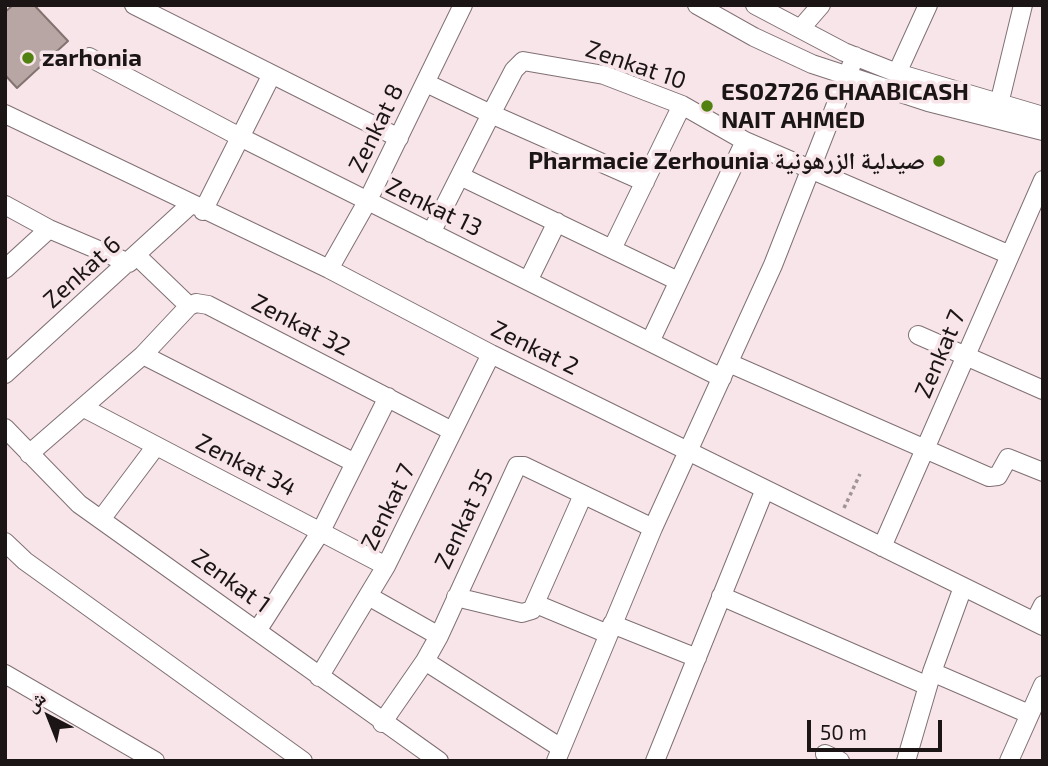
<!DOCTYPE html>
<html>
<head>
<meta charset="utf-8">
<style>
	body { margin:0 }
	#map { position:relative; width:1048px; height:766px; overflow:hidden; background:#f7e5e9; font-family:"Exo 2","Noto Naskh Arabic",sans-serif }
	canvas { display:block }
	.frame { position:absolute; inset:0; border:7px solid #1b1516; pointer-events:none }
	.north { position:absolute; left:14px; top:682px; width:70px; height:70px; -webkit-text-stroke:5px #f7e5e9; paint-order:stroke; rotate:318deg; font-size:19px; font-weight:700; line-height:28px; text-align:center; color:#1b1516 }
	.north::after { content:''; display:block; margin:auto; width:24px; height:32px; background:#1b1516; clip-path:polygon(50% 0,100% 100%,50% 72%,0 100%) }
	.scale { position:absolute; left:807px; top:720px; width:135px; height:32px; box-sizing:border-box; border:4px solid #1b1516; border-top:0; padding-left:9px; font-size:21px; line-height:24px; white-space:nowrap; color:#1b1516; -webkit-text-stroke:5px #f7e5e9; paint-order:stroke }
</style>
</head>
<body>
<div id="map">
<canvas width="1048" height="766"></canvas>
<div class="frame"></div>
<div class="north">ش</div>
<div class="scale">50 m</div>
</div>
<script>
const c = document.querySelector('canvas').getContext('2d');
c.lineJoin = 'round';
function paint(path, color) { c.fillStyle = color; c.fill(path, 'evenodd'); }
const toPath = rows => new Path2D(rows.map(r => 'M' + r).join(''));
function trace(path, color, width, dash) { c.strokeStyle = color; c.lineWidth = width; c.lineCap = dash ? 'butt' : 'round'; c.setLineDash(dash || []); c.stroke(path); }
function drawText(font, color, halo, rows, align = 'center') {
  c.font = font + ' "Exo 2","Noto Naskh Arabic",sans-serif'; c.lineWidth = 7; c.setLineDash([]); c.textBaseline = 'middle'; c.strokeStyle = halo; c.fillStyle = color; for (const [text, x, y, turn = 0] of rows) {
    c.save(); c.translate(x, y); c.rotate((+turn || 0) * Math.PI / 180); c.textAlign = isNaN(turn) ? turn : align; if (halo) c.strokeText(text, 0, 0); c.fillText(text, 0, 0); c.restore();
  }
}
const building = toPath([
	[13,5,34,5,68,41,17,88,5,75,5,12,13,5]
]);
paint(building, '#b7a6a3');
trace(building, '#827370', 2);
const minor = toPath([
	[134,5,399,138],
	[697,5,754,37,812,64,928,102,1043,131],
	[755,5,844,52,897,73,1043,116],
	[801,28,821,5],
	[89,57,240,137,722,378],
	[897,73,928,5],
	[426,83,491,114,514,70,523,61,604,75,682,105,745,141,1010,255],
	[999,104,1023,5],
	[5,114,329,269,491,354,1043,626],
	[460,176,678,281],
	[5,205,49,229,129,263],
	[203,211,271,76],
	[431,233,491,114,645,182],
	[612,249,682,105],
	[137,256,189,306,196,303,208,305,452,431],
	[5,269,49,229],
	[329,269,367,202,463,5],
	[528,281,557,222],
	[918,335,1043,390],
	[650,342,745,141],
	[143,355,355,463],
	[729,363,989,477,998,476,1008,458,1043,472],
	[5,374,190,205],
	[84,408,386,566],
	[5,428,79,504,439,761],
	[29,454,143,355,189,306],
	[102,518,156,446],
	[5,542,25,561,303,761],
	[882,547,1043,180],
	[721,596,928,686],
	[370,597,439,636],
	[456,597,522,613,532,610,583,495],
	[536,604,608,634],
	[1035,621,1043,605],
	[612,624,697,658],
	[257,631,321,531,388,397],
	[425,661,561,748],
	[932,672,1029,714],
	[5,674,155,761],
	[319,677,386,566,491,354],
	[382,723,425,661,439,636,517,466,524,466,653,528],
	[825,754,840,761],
	[556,761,653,528,773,265,855,56],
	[655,761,765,489],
	[906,761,932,672,963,587],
	[1009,761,1043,685]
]);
trace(minor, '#807073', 20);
trace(toPath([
	[844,508,860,474]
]), '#a19396', 3.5, [3.5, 3.5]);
trace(minor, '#fff', 18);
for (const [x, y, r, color] of [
	[28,58,7,"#518110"],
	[707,106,7,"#518110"],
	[939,161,7,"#518110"]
]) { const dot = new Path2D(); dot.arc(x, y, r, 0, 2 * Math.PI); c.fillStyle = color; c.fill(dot); trace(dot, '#f7e5e9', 2.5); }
drawText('bold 24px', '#1b1516', '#f7e5e9', [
	["zarhonia",42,58],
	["ES02726 CHAABICASH",721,92],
	["NAIT AHMED",721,120],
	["Pharmacie Zerhounia صيدلية الزرهونية",925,161,"right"]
], 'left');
drawText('24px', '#1b1516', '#f7e5e9', [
	["Zenkat 10",636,65,19],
	["Zenkat 8",376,128,-64],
	["Zenkat 13",434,207,26],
	["Zenkat 6",82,272,-42],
	["Zenkat 32",301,325,27],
	["Zenkat 2",535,348,26],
	["Zenkat 7",940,354,-67],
	["Zenkat 34",246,465,27],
	["Zenkat 7",388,507,-64],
	["Zenkat 35",464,519,-65],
	["Zenkat 1",231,581,36]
]);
</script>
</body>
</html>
